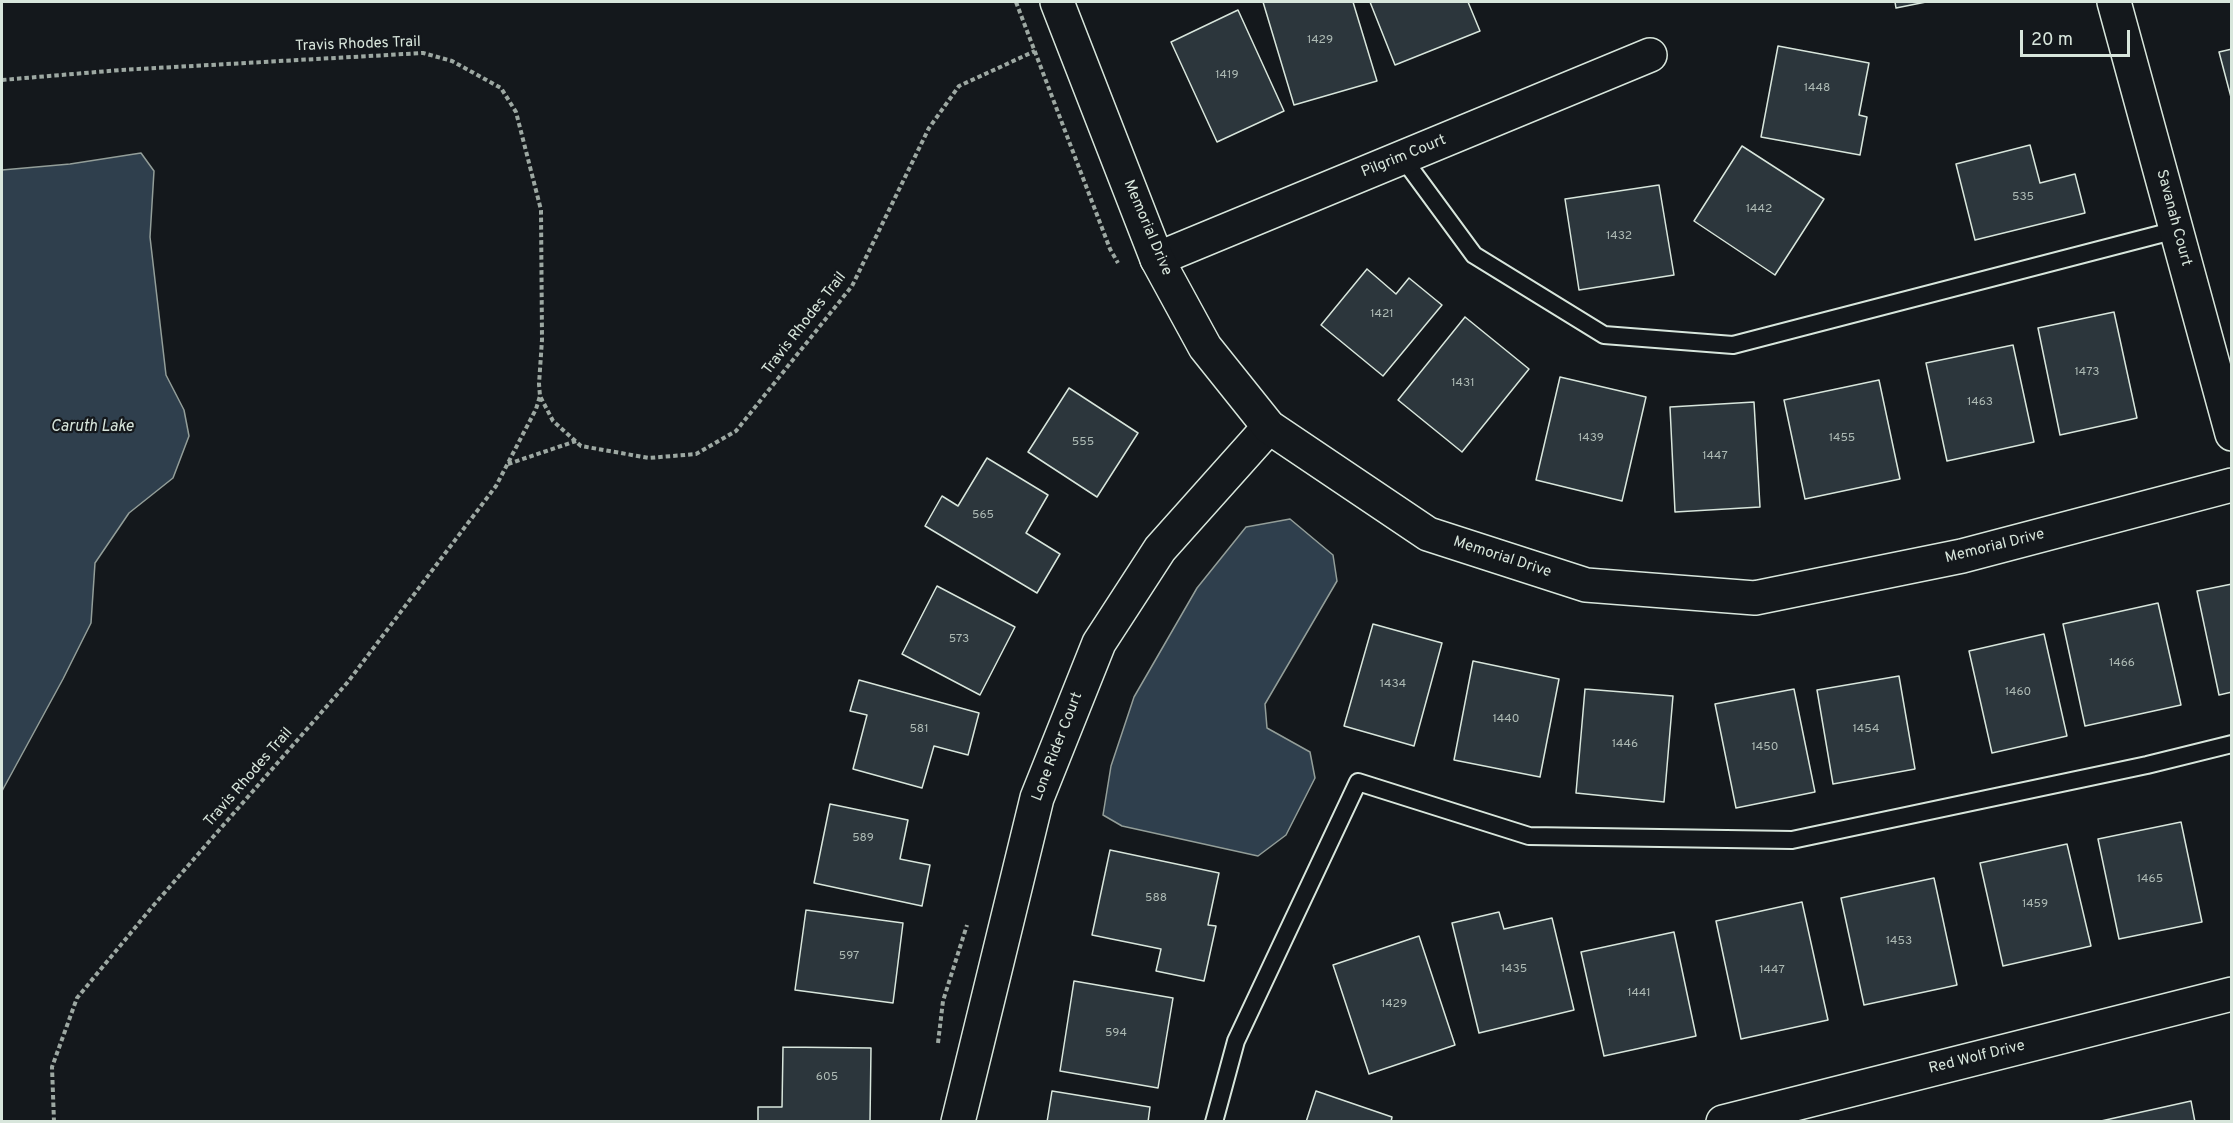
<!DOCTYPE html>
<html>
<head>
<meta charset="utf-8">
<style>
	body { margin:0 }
	#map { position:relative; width:2233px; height:1123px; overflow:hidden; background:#14181c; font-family:Overpass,sans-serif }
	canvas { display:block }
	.frame { position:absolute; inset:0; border:3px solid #d8e6dc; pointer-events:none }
	.scale { position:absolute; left:2020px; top:30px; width:110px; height:27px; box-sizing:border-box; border:3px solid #d8e6dc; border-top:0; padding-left:8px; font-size:18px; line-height:21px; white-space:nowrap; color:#d8e6dc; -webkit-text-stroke:4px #14181c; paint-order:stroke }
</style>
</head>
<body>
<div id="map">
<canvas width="2233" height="1123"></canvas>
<div class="frame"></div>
<div class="scale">20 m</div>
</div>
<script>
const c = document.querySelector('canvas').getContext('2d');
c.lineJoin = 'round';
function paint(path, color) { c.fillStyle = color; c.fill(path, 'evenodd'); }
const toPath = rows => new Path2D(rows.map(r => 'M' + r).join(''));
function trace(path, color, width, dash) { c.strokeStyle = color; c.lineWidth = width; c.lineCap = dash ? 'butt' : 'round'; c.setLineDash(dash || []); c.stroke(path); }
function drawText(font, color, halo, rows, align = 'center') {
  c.font = font + ' Overpass,sans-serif'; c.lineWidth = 4.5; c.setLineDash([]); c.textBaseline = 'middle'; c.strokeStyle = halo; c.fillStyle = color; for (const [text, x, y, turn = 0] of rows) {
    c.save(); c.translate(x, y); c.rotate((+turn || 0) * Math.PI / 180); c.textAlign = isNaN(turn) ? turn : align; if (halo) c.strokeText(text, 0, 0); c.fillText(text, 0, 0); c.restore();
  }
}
const water = toPath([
	[141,153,154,171,150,237,166,375,184,410,189,436,173,478,129,513,95,563,91,623,63,679,2,791,2,170,70,164,141,153],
	[1290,519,1333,555,1337,581,1265,704,1267,728,1310,752,1315,778,1286,835,1258,856,1122,826,1103,815,1111,766,1134,697,1197,588,1246,527,1290,519]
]);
paint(water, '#2f3f4d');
trace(water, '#939e99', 1.5);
const building = toPath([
	[1263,2,1353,2,1377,81,1294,105,1263,2],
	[1370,2,1468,2,1480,31,1395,65,1370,2],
	[1895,2,1926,2,1896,8,1895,2],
	[1238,10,1284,111,1217,142,1171,42,1238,10],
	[1778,46,1869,63,1859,115,1867,117,1860,155,1761,137,1778,46],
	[2232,49,2232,101,2219,52,2232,49],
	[2030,145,2040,183,2075,174,2085,213,1975,240,1956,164,2030,145],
	[1742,146,1824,199,1775,275,1694,221,1742,146],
	[1659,185,1674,275,1579,290,1565,199,1659,185],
	[1367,269,1396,294,1409,278,1442,305,1383,376,1321,325,1367,269],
	[2114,312,2137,418,2060,435,2038,328,2114,312],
	[1465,317,1529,369,1462,452,1398,400,1465,317],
	[2013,345,2034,442,1947,461,1926,363,2013,345],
	[1560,377,1646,397,1622,501,1536,480,1560,377],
	[1879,380,1900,479,1805,499,1784,400,1879,380],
	[1069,388,1138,433,1097,497,1028,452,1069,388],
	[1754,402,1760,507,1675,512,1670,407,1754,402],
	[987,458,1048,495,1026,533,1060,554,1037,593,925,526,942,496,958,506,987,458],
	[2232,584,2232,692,2219,695,2197,591,2232,584],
	[937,586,1015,627,980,695,902,654,937,586],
	[2158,603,2181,705,2085,726,2063,624,2158,603],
	[1373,624,1442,643,1414,746,1344,726,1373,624],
	[2044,634,2067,736,1992,753,1969,651,2044,634],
	[1473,661,1559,679,1540,777,1454,760,1473,661],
	[1899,676,1915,769,1833,784,1817,690,1899,676],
	[859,680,979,713,968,755,934,746,922,788,853,769,867,715,850,711,859,680],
	[1585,689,1673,696,1664,802,1576,793,1585,689],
	[1794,689,1815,792,1736,808,1715,704,1794,689],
	[830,804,908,820,900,859,930,865,922,906,814,883,830,804],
	[2181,822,2202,922,2119,939,2098,839,2181,822],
	[2067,844,2091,946,2003,966,1980,863,2067,844],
	[1110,850,1219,873,1208,925,1216,926,1204,981,1156,971,1161,949,1092,935,1110,850],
	[1934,878,1957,985,1864,1005,1841,898,1934,878],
	[1802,902,1828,1020,1741,1039,1716,921,1802,902],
	[806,910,903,923,893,1003,795,990,806,910],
	[1499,912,1504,929,1552,918,1574,1010,1479,1033,1452,923,1499,912],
	[1674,932,1696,1036,1604,1056,1581,952,1674,932],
	[1419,936,1455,1045,1369,1074,1333,965,1419,936],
	[1074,981,1173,998,1158,1088,1060,1071,1074,981],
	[783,1047,871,1048,870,1122,758,1122,758,1107,782,1107,783,1047],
	[1052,1091,1150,1107,1148,1122,1047,1122,1052,1091],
	[1316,1091,1392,1117,1391,1122,1306,1122,1316,1091],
	[2191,1101,2195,1122,2101,1121,2191,1101]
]);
paint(building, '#2c363c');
trace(building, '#d8e6dc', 1.5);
const lane = toPath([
	[1402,157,1474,255,1604,335,1733,345,2176,230],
	[1214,1122,1236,1041,1358,782,1529,836,1792,840,2147,765,2232,744]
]);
const street = toPath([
	[2114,2,2232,434],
	[1157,259,1650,55],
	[958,1122,1037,798,1099,643,1160,549,1269,427],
	[1723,1122,2232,994]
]);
const secondary = toPath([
	[1057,2,1157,259,1205,347,1269,427,1428,534,1586,585,1755,598,1962,556,2232,485]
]);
trace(lane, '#d8e6dc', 20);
trace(street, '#d8e6dc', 36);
trace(secondary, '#d8e6dc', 36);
trace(toPath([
	[1016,2,1110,249,1118,263],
	[2,80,121,70,423,53,452,61,501,88,516,112,541,210,542,340,539,384,540,396,553,421,581,446,649,458,696,454,736,431,852,286,929,128,959,86,1035,51],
	[508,464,576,441],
	[938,1043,943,1001,967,925],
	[54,1122,52,1067,77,998,153,906,347,683,496,486,536,409,540,396]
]), '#9da8a2', 4, [4.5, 3]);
trace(lane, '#14181c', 16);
trace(street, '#14181c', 33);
trace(secondary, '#14181c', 33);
drawText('12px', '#adbab4', null, [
	["1429",1320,41],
	["1419",1227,76],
	["1448",1817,89],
	["535",2023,198],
	["1442",1759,210],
	["1432",1619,237],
	["1421",1382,315],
	["1473",2087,373],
	["1431",1463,384],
	["1463",1980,403],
	["1439",1591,439],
	["1455",1842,439],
	["555",1083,443],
	["1447",1715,457],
	["565",983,516],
	["573",959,640],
	["1466",2122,664],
	["1434",1393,685],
	["1460",2018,693],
	["1440",1506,720],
	["581",919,730],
	["1454",1866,730],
	["1446",1625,745],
	["1450",1765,748],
	["589",863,839],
	["1465",2150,880],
	["588",1156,899],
	["1459",2035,905],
	["1453",1899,942],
	["597",849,957],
	["1435",1514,970],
	["1447",1772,971],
	["1441",1639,994],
	["1429",1394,1005],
	["594",1116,1034],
	["605",827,1078]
]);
drawText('15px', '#d8e6dc', '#14181c', [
	["Travis Rhodes Trail",358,45,-2],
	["Pilgrim Court",1404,157,-22],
	["Savanah Court",2173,218,75],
	["Memorial Drive",1147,228,67],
	["Travis Rhodes Trail",805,324,-52],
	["Memorial Drive",1995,547,-14],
	["Memorial Drive",1502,558,18],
	["Lone Rider Court",1058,747,-69],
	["Travis Rhodes Trail",249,778,-49],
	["Red Wolf Drive",1977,1058,-14]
]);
drawText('italic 16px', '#d8e6dc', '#14181c', [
	["Caruth Lake",92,428]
]);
</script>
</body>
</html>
